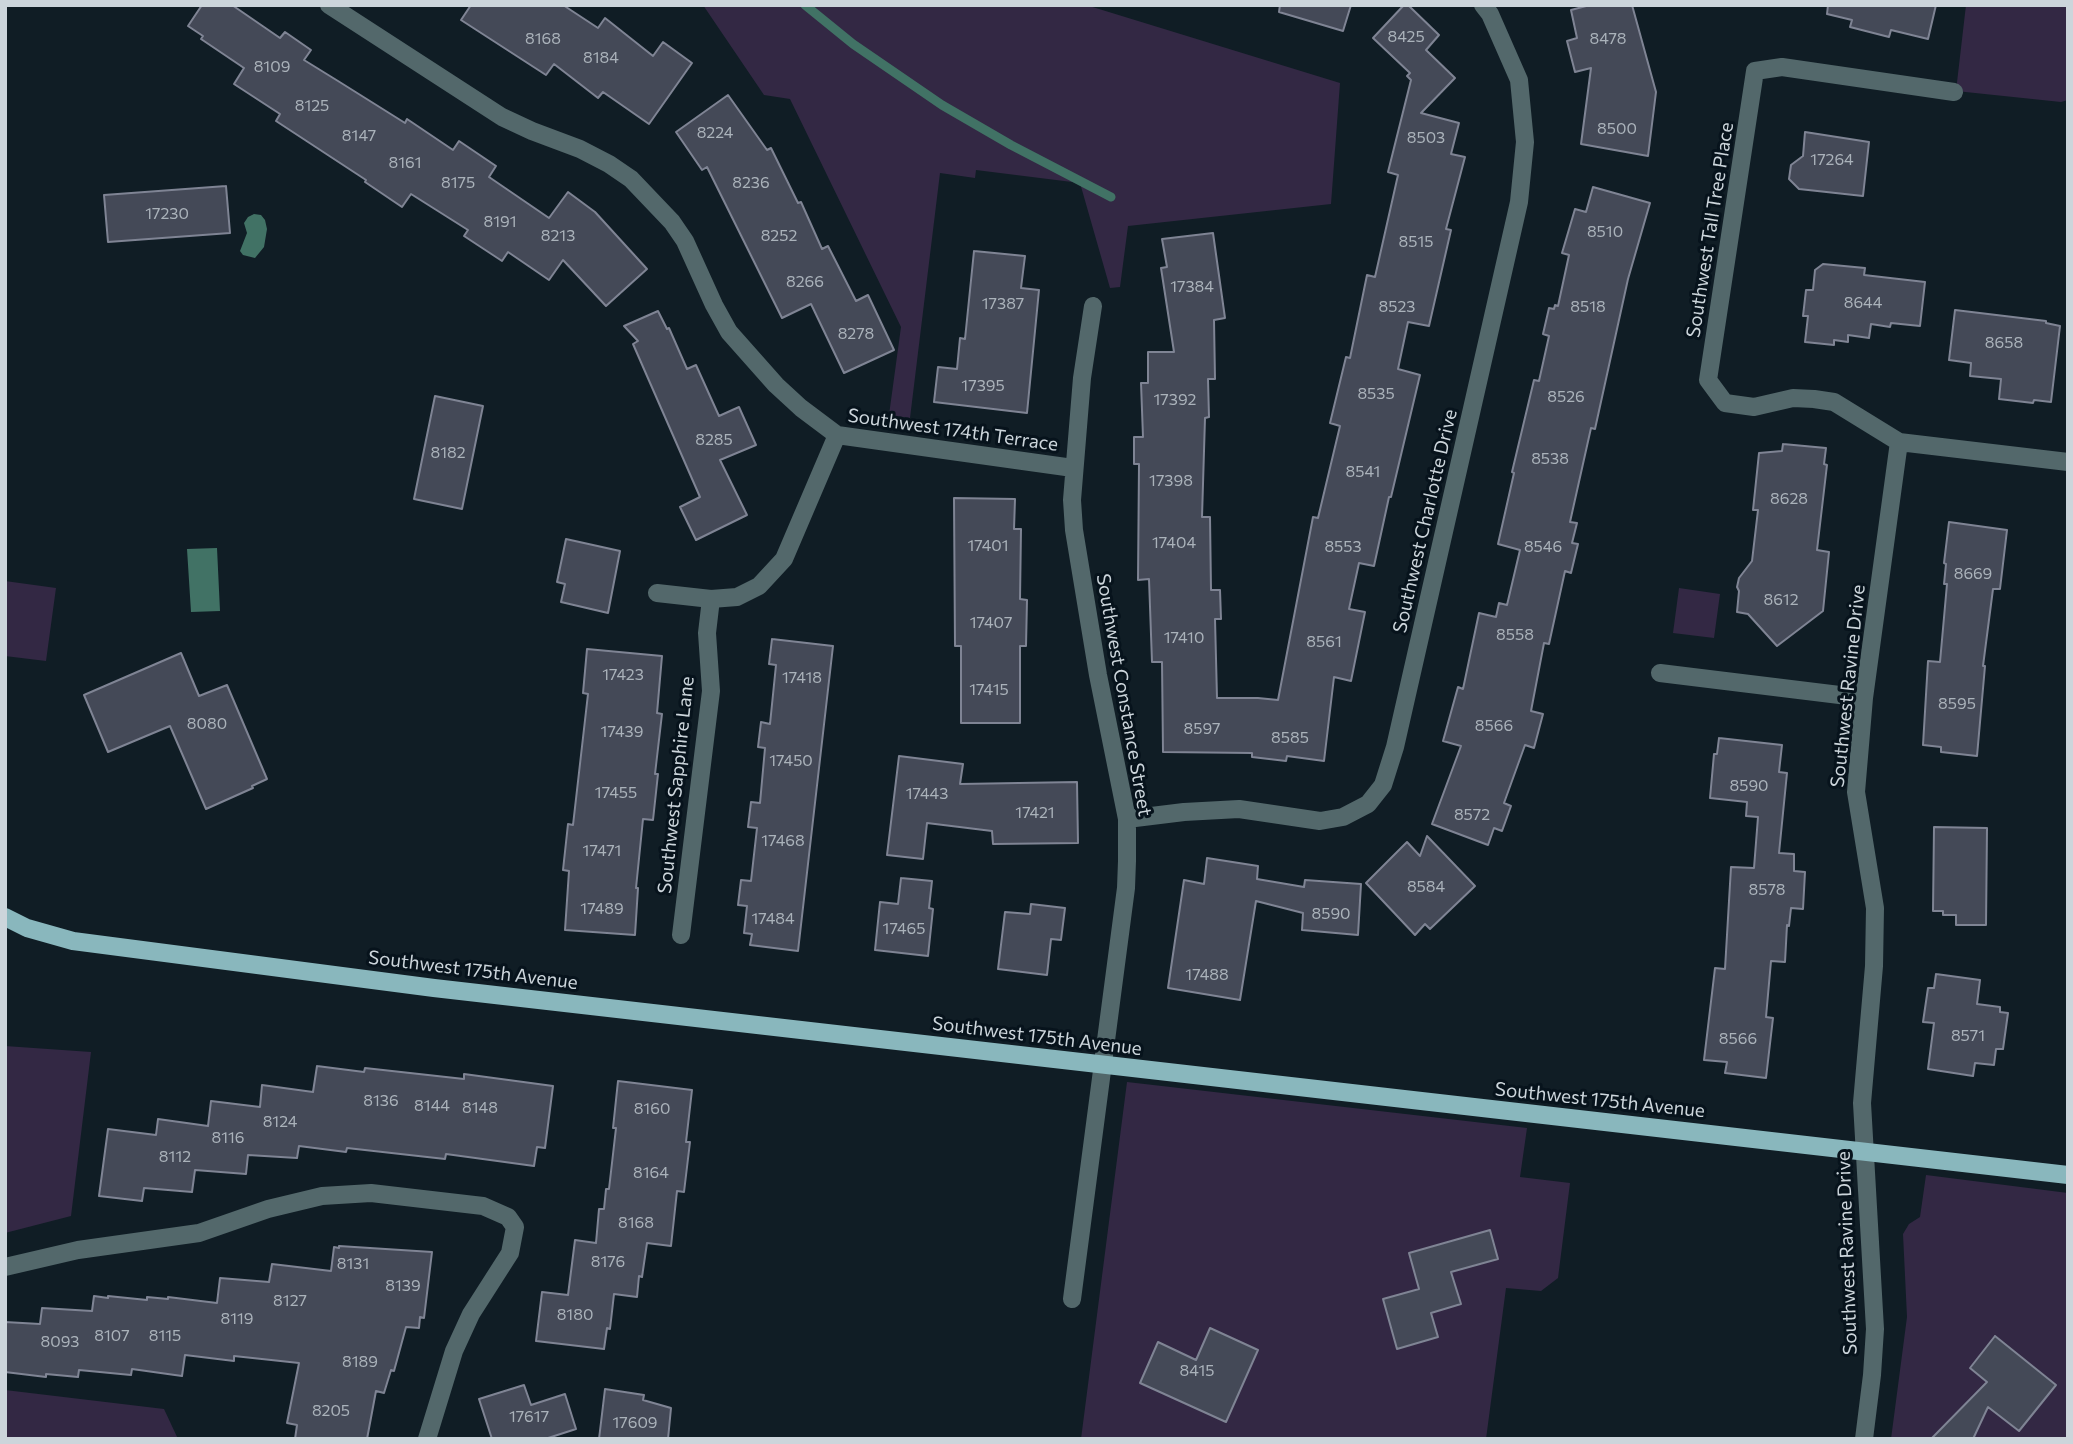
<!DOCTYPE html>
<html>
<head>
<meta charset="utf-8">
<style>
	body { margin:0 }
	#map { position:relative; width:2073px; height:1444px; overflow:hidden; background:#101d25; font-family:Commissioner,sans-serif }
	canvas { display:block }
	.frame { position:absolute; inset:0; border:7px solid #ccd5db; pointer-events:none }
</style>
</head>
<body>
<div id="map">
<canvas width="2073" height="1444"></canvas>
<div class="frame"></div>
</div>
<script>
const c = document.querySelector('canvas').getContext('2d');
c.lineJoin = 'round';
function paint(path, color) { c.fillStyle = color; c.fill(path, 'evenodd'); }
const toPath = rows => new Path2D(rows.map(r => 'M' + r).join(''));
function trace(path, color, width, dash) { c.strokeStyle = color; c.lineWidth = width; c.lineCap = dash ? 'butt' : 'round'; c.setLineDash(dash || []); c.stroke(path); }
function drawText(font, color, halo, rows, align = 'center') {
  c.font = font + ' Commissioner,sans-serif'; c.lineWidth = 6; c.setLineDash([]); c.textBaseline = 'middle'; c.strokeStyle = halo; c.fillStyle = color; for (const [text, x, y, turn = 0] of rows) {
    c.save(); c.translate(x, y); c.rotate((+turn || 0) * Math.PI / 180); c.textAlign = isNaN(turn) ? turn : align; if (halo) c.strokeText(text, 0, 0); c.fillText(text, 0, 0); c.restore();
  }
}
paint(toPath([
	[703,5,1086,5,1340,83,1331,204,1128,226,1120,287,1110,288,1080,183,976,170,975,178,940,173,910,418,889,415,901,327,790,99,764,95],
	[1966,5,2068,5,2068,100,2061,102,1956,91],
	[5,581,56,588,46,661,5,656],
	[1679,588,1720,594,1714,638,1673,633],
	[5,1046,91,1052,71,1216,5,1233],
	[1127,1082,1527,1128,1520,1177,1570,1183,1558,1278,1541,1291,1506,1288,1486,1439,1081,1439],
	[1926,1175,2068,1193,2068,1439,1891,1439,1907,1317,1903,1234,1909,1224,1920,1217],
	[5,1390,164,1409,178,1439,5,1439]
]), '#332844');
paint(toPath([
	[254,214,261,215,265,220,267,229,264,247,255,258,243,255,240,251,247,233,244,223,248,217],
	[217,548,220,611,191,612,187,549]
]), '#417265');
trace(toPath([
	[805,5,853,44,942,105,1011,145,1111,197]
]), '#417265', 9);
const building = toPath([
	[202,5,232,5,280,38,285,32,311,50,304,60,338,81,405,123,407,119,453,150,459,141,496,166,489,177,549,218,568,192,595,212,647,269,606,306,563,260,549,280,508,252,502,261,464,236,468,230,411,194,402,207,365,182,366,180,276,121,280,114,234,84,244,68,201,39,203,36,188,26,202,5],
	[471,5,563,5,598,28,605,18,653,56,663,42,692,63,649,124,603,92,598,98,554,64,546,75,461,20,471,5],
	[1280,5,1351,5,1343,31,1279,12,1280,5],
	[1404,5,1408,5,1439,35,1426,50,1455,78,1421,113,1459,123,1451,154,1465,157,1446,229,1451,230,1429,326,1408,322,1398,369,1420,375,1391,497,1389,497,1374,566,1359,563,1349,609,1365,612,1351,681,1334,677,1324,761,1287,756,1286,761,1252,757,1252,753,1163,752,1162,662,1152,662,1149,579,1138,580,1139,464,1134,464,1134,437,1143,437,1141,383,1148,383,1148,352,1174,352,1161,268,1167,267,1162,239,1213,233,1225,318,1214,320,1215,379,1208,379,1209,417,1205,418,1202,517,1210,517,1211,590,1220,590,1221,619,1215,619,1217,698,1258,698,1278,700,1313,517,1318,518,1340,426,1330,423,1346,357,1350,358,1367,275,1375,277,1398,175,1388,172,1411,80,1407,76,1410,73,1373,38,1404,5],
	[1590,5,1632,5,1656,92,1648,156,1581,144,1591,68,1575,72,1567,41,1577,38,1571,10,1590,5],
	[1828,5,1936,5,1928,39,1891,30,1889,37,1850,27,1852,20,1827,14,1828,5],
	[728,95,767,150,771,148,798,203,801,202,822,249,828,246,856,301,868,295,894,350,844,373,811,304,782,318,707,167,702,170,676,132,728,95],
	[1805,132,1869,142,1863,196,1799,189,1789,179,1791,165,1803,156,1805,132],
	[226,186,230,233,108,242,104,195,226,186],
	[1593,187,1650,203,1628,279,1595,429,1591,428,1570,522,1577,523,1572,543,1578,544,1571,573,1565,571,1549,644,1544,643,1531,711,1543,714,1534,748,1525,745,1504,803,1511,806,1502,831,1494,828,1488,845,1432,824,1461,746,1443,741,1458,687,1463,689,1479,613,1496,617,1499,603,1507,605,1520,550,1498,544,1514,473,1512,472,1534,380,1539,381,1549,336,1543,334,1549,308,1554,309,1555,305,1558,306,1569,255,1562,253,1575,209,1586,212,1593,187],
	[974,251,1025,256,1021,288,1039,290,1027,413,934,402,938,367,957,369,960,338,965,339,974,251],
	[1823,264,1865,268,1864,275,1925,282,1920,326,1891,323,1890,327,1871,324,1869,338,1848,335,1848,342,1834,340,1834,345,1805,342,1808,316,1803,316,1806,290,1813,290,1815,270,1823,264],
	[1955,310,2046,321,2046,323,2060,326,2051,402,2034,400,2033,403,1999,399,2001,379,1970,376,1971,363,1949,360,1955,310],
	[658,311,667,329,669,328,687,369,696,365,719,416,739,407,756,445,720,460,747,515,696,540,680,507,700,497,633,344,638,341,624,326,658,311],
	[435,396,483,406,462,509,414,499,435,396],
	[1783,444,1826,448,1824,464,1827,465,1817,550,1829,552,1823,611,1777,646,1748,614,1737,612,1739,591,1737,587,1739,578,1752,561,1758,510,1753,510,1759,453,1782,451,1783,444],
	[954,498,1015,499,1014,529,1021,529,1020,599,1027,600,1026,646,1020,646,1020,723,961,723,961,646,955,646,954,498],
	[1949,522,2007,530,2000,589,1993,589,1983,666,1985,666,1977,756,1941,752,1941,747,1923,745,1928,661,1940,662,1947,584,1944,584,1946,564,1944,563,1949,522],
	[566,539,620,551,608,613,561,602,565,584,557,582,566,539],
	[772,639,833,646,798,951,750,945,752,934,744,933,747,906,738,905,741,880,751,881,757,828,748,827,751,802,760,803,765,748,758,747,761,722,770,724,776,665,769,664,772,639],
	[587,649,662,656,657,713,662,714,655,774,658,774,653,820,643,819,636,888,638,888,635,935,565,930,569,871,563,870,568,824,573,825,588,694,583,693,587,649],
	[181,653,199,696,227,685,267,779,252,786,253,788,206,809,170,726,108,752,84,695,181,653],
	[1719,738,1782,745,1779,772,1787,773,1779,853,1794,854,1794,871,1805,872,1803,909,1791,908,1789,926,1787,925,1785,962,1771,961,1766,1017,1773,1018,1766,1078,1725,1073,1727,1062,1704,1060,1715,968,1725,969,1731,867,1754,868,1758,817,1746,816,1747,802,1710,798,1714,754,1717,754,1719,738],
	[899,756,963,764,960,784,1077,782,1078,843,993,844,992,831,927,823,923,859,887,855,899,756],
	[1934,827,1987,828,1986,925,1956,925,1956,915,1943,915,1943,911,1933,911,1934,827],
	[1427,836,1475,886,1430,929,1425,924,1415,935,1366,883,1407,842,1420,856,1427,836],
	[1207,858,1258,866,1257,879,1304,887,1305,880,1361,884,1358,935,1302,930,1303,913,1256,901,1240,1000,1168,988,1184,880,1204,884,1207,858],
	[901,878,932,881,929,908,933,909,928,956,875,950,880,902,898,904,901,878],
	[1031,904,1065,908,1061,940,1051,939,1047,975,998,969,1005,912,1030,914,1031,904],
	[1936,974,1980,980,1977,1004,2000,1007,2000,1012,2008,1013,2003,1049,1996,1049,1994,1065,1975,1063,1973,1076,1928,1069,1934,1023,1923,1022,1928,988,1934,988,1936,974],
	[317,1066,364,1072,365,1068,464,1079,464,1074,553,1086,545,1148,537,1147,534,1166,446,1154,445,1159,347,1148,346,1152,299,1146,297,1158,248,1155,246,1174,195,1170,192,1192,144,1188,142,1201,99,1196,108,1129,156,1135,158,1119,208,1126,211,1101,260,1107,262,1085,313,1092,317,1066],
	[618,1081,692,1090,686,1142,690,1142,684,1192,677,1191,671,1246,647,1243,642,1277,639,1276,637,1297,614,1294,610,1329,607,1328,604,1349,536,1341,542,1292,568,1295,575,1240,596,1243,599,1209,604,1209,606,1189,609,1189,616,1128,613,1128,618,1081],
	[1490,1230,1498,1259,1451,1272,1461,1304,1431,1313,1438,1337,1397,1349,1383,1299,1419,1289,1409,1253,1490,1230],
	[339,1246,432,1252,424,1318,420,1317,419,1328,406,1327,394,1371,391,1370,384,1393,376,1391,367,1439,295,1439,297,1425,287,1423,299,1363,234,1356,234,1361,185,1355,182,1376,132,1369,131,1375,79,1370,78,1377,46,1374,46,1377,5,1372,5,1322,40,1324,42,1308,92,1311,94,1296,108,1298,108,1296,147,1300,147,1297,168,1299,168,1297,217,1303,220,1278,269,1282,272,1264,331,1271,334,1247,339,1248,339,1246],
	[1210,1328,1258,1350,1226,1422,1140,1383,1158,1342,1196,1360,1210,1328],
	[1995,1336,2056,1385,2019,1431,1988,1407,1973,1439,1931,1439,1987,1382,1970,1368,1995,1336],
	[524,1385,531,1405,565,1394,576,1429,545,1439,492,1439,479,1399,524,1385],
	[605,1389,644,1395,643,1400,671,1408,668,1439,599,1439,605,1389]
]);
paint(building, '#444957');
trace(building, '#7f8494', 2);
trace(toPath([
	[329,5,502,117,532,131,580,149,609,164,631,179,672,222,685,241,714,305,729,332,776,385,801,408,837,435,1073,468],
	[1954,92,1782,67,1755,71,1708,380,1725,403,1754,407,1793,398,1814,399,1834,402,1899,442,2068,462],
	[657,593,711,599,737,597,759,586,784,559,837,435],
	[1660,673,1864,698],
	[1127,819,1184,812,1239,809,1320,821,1343,817,1368,804,1383,785,1395,747,1519,202,1525,142,1519,80,1490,14,1483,5],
	[681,935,711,691,707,633,711,599],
	[5,1267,78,1250,199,1233,268,1209,322,1196,371,1193,483,1206,508,1217,515,1227,510,1253,471,1314,454,1351,427,1439],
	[1072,1299,1126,888,1127,861,1127,819,1098,675,1074,530,1072,500,1082,378,1093,306],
	[1864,1439,1872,1375,1875,1329,1862,1103,1874,966,1875,908,1856,792,1864,698,1899,442]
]), '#53686b', 18);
trace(toPath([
	[5,917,27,928,73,941,434,988,2068,1175]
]), '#89b7bd', 18);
drawText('16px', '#aab2ba', null, [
	["8425",1406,37],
	["8168",543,39],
	["8478",1608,39],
	["8184",601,58],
	["8109",272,67],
	["8125",312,106],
	["8500",1617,129],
	["8224",715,133],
	["8147",359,136],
	["8503",1426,138],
	["17264",1832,160],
	["8161",405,163],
	["8175",458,183],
	["8236",751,183],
	["17230",167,214],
	["8191",500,222],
	["8510",1605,232],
	["8213",558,236],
	["8252",779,236],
	["8515",1416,242],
	["8266",805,282],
	["17384",1192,287],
	["8644",1863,303],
	["17387",1003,304],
	["8523",1397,307],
	["8518",1588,307],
	["8278",856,334],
	["8658",2004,343],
	["17395",983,386],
	["8535",1376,394],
	["8526",1566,397],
	["17392",1175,400],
	["8285",714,440],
	["8182",448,453],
	["8538",1550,459],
	["8541",1363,472],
	["17398",1171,481],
	["8628",1789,499],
	["17404",1174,543],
	["17401",988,546],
	["8553",1343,547],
	["8546",1543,547],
	["8669",1973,574],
	["8612",1781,600],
	["17407",991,623],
	["8558",1515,635],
	["17410",1184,638],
	["8561",1324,642],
	["17423",623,675],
	["17418",802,678],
	["17415",989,690],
	["8595",1957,704],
	["8080",207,724],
	["8566",1494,726],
	["8597",1202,729],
	["17439",622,732],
	["8585",1290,738],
	["17450",791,761],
	["8590",1749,786],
	["17455",616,793],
	["17443",927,794],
	["17421",1035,813],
	["8572",1472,815],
	["17468",783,841],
	["17471",602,851],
	["8584",1426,887],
	["8578",1767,890],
	["17489",602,909],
	["8590",1331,914],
	["17484",773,919],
	["17465",904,929],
	["17488",1207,975],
	["8571",1968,1036],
	["8566",1738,1039],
	["8136",381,1101],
	["8144",432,1106],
	["8148",480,1108],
	["8160",652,1109],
	["8124",280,1122],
	["8116",228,1138],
	["8112",175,1157],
	["8164",651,1173],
	["8168",636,1223],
	["8176",608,1262],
	["8131",353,1264],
	["8139",403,1286],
	["8127",290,1301],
	["8180",575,1315],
	["8119",237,1319],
	["8107",112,1336],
	["8115",165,1336],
	["8093",60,1342],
	["8189",360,1362],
	["8415",1197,1371],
	["8205",331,1411],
	["17617",529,1417],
	["17609",635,1423]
]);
drawText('19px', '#ccd5db', '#07131c', [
	["Southwest Tall Tree Place",1710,230,-81],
	["Southwest 174th Terrace",953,430,8],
	["Southwest Charlotte Drive",1425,521,-77],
	["Southwest Ravine Drive",1848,686,-84],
	["Southwest Constance Street",1124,695,80],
	["Southwest Sapphire Lane",676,785,-84],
	["Southwest 175th Avenue",473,970,7],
	["Southwest 175th Avenue",1037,1036,7],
	["Southwest 175th Avenue",1600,1100,6],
	["Southwest Ravine Drive",1847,1253,-92]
]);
</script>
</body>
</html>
